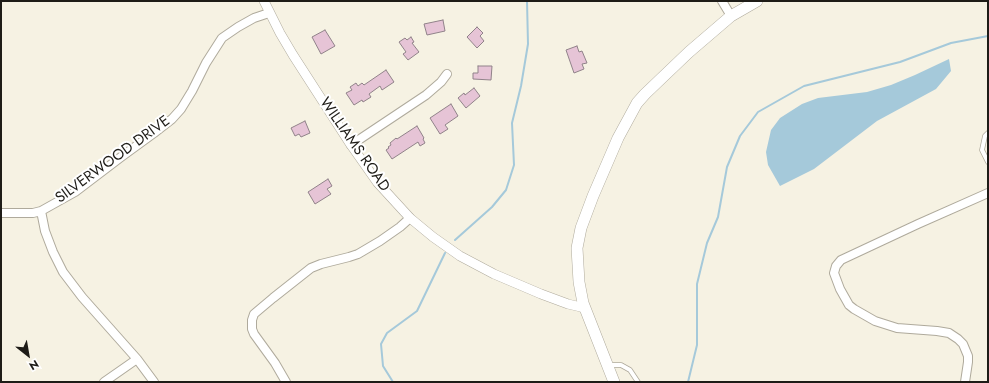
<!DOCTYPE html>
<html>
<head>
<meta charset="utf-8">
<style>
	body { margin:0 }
	#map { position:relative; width:989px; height:383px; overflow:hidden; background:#f6f2e3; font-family:Jost,sans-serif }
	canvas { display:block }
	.frame { position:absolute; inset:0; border:2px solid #1e1c17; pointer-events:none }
	.north { position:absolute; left:8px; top:335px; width:40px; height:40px; -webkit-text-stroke:3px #fff; paint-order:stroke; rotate:149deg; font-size:11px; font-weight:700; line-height:16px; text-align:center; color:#1e1c17 }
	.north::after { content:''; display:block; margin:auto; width:14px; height:18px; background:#1e1c17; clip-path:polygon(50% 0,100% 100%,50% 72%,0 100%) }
</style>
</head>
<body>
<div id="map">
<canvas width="989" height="383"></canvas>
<div class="frame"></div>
<div class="north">N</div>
</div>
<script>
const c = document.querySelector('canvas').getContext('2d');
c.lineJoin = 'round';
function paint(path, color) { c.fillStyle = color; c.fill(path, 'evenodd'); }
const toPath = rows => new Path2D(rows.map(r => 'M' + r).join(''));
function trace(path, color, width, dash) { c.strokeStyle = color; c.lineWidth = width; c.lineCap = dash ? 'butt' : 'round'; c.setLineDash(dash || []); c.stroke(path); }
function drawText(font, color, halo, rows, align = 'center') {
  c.font = font + ' Jost,sans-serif'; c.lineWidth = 4; c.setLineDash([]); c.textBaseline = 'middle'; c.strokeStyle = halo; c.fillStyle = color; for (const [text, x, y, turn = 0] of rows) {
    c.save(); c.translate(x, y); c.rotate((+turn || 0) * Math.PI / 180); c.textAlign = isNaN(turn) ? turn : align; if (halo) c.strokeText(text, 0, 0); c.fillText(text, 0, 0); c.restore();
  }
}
paint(toPath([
	[949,59,951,71,936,89,877,121,814,169,780,186,768,165,766,152,771,130,780,118,802,104,818,98,867,92,891,85,915,75]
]), '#a5c9da');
trace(toPath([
	[455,240,492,207,506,190,514,165,512,123,521,86,528,44,527,1],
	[393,382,383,366,381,344,387,333,417,311,445,253],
	[688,382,697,345,697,284,707,243,718,217,727,167,740,136,758,112,804,86,900,62,951,43,988,36]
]), '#a5c9da', 2);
const building = toPath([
	[443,20,445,31,427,35,424,24,443,20],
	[477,27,483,33,480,36,484,41,477,48,467,37,477,27],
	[325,30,335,46,321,54,312,37,325,30],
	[411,37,414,42,412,43,419,52,408,60,403,54,406,52,399,42,405,38,407,40,411,37],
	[577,46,579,52,582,51,587,63,582,64,584,69,574,73,566,50,577,46],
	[478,66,492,66,491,80,473,79,473,73,478,73,478,66],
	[386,70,394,82,382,90,380,86,369,94,371,97,363,102,362,100,354,105,346,93,352,90,350,87,356,83,358,86,362,83,364,85,386,70],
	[474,88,480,96,466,108,458,98,464,93,465,95,474,88],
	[451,104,458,116,445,125,448,129,440,134,430,118,451,104],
	[305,121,310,133,301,137,299,134,295,136,291,128,305,121],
	[417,126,424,138,423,139,425,143,420,146,418,142,392,159,386,150,389,148,388,147,391,145,390,143,396,138,397,139,417,126],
	[328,179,332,186,327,189,331,194,315,204,308,192,328,179]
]);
paint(building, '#e6c4d6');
trace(building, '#908289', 1);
const service = toPath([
	[988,133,985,136,982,150,988,162],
	[608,365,621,365,630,370,638,382]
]);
const minor = toPath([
	[722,1,731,16],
	[351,145,426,95,441,82,447,74],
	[41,211,45,231,53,252,63,272,82,297,137,359,154,382],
	[1,213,33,213,41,211,75,192,121,157,154,133,172,119,181,109,192,91,206,63,222,38,238,27,254,18,269,13],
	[104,382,137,359],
	[286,382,275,363,254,334,252,329,252,320,254,314,273,298,311,268,321,264,349,257,358,254,380,241,400,227,410,218],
	[965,382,968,362,968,356,963,344,958,339,949,333,937,331,897,328,875,321,854,309,849,305,840,289,834,273,836,266,841,260,918,224,988,193]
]);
const tertiary = toPath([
	[264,1,280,33,293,55,351,145,377,182,410,218,433,237,460,256,494,274,541,294,568,304,585,308]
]);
const secondary = toPath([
	[614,382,583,303,579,282,577,248,581,228,593,196,618,138,637,103,645,94,689,52,731,16,757,1]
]);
trace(service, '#afaa9c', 5.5);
trace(minor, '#afaa9c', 10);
trace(tertiary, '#afaa9c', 10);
trace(secondary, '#afaa9c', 12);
trace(service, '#fff', 4);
trace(minor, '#fff', 8);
trace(tertiary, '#fff', 9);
trace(secondary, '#fff', 11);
drawText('15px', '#1e1c17', '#fff', [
	["WILLIAMS ROAD",354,145,55],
	["SILVERWOOD DRIVE",113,160,-36]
]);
</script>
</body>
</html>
